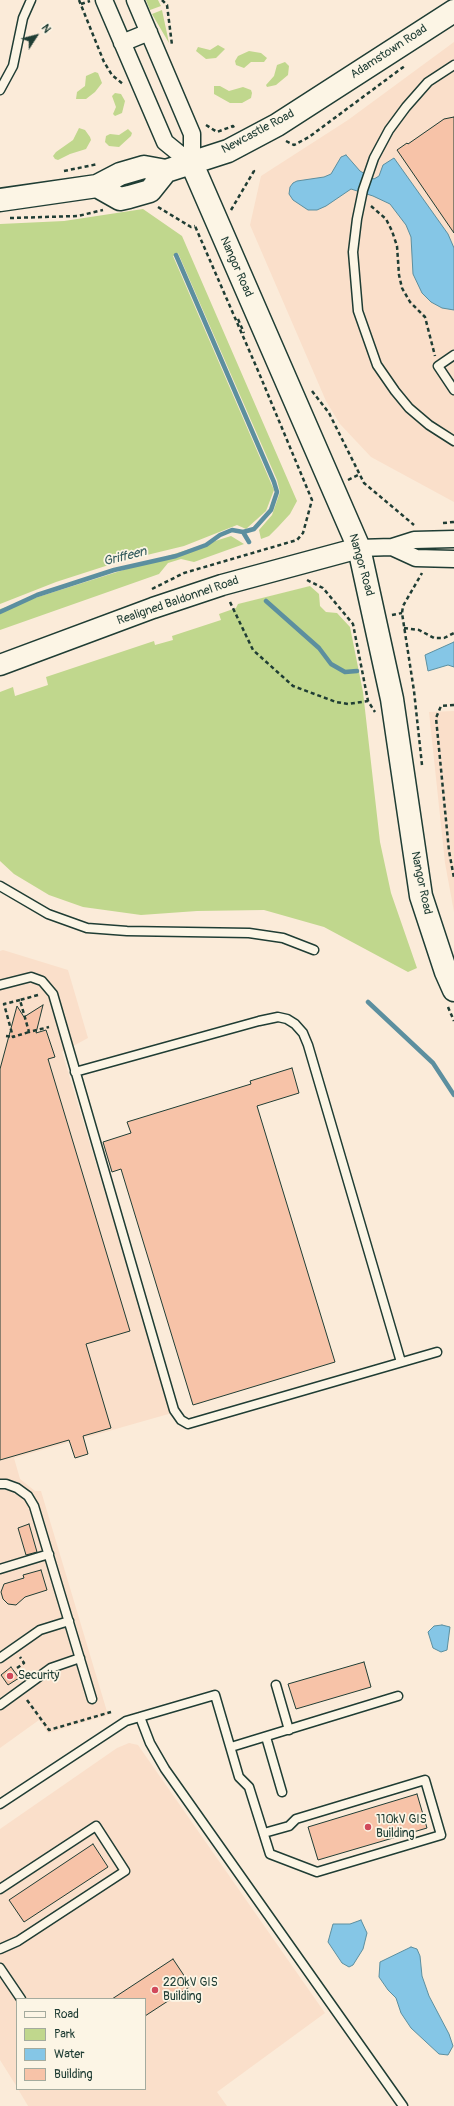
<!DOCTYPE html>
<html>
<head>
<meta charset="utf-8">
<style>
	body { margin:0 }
	#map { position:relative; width:454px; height:2106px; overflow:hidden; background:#fbebd9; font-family:Pangolin,sans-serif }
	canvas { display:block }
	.legend { position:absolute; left:16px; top:1998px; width:130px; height:92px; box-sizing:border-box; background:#fcf5e5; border:1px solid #a4ab9e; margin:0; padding:5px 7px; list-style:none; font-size:12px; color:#1f3d34 }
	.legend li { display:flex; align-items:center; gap:8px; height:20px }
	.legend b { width:20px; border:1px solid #a4ab9e }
	.north { position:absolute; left:16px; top:16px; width:40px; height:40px; -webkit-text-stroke:3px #fcf5e5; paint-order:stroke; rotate:54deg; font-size:11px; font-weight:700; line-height:16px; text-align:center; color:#1f3d34 }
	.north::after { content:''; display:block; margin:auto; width:14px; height:18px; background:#1f3d34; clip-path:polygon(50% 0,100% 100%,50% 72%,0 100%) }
</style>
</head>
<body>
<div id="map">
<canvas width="454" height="2106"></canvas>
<ul class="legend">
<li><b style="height:5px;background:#fcf5e5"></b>Road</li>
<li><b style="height:11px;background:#c0d78d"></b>Park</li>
<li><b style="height:11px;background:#85c6e6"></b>Water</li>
<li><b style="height:11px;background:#f7c3a8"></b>Building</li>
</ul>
<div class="north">N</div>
</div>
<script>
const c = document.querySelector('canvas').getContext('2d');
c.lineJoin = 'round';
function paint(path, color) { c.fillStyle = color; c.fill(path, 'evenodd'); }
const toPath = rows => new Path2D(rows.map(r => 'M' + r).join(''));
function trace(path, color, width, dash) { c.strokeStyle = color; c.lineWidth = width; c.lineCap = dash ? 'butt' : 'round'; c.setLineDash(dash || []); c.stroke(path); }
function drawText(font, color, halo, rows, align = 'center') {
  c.font = font + ' Pangolin,sans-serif'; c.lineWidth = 3.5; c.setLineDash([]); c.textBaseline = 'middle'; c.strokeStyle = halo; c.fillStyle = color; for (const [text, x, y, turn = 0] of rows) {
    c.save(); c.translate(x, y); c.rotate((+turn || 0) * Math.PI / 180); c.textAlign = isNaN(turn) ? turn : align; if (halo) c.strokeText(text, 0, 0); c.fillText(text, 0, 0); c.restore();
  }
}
paint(toPath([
	[454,42,454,502,371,457,340,424,326,401,250,225,261,176,348,120],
	[454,711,454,912,445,863,429,712],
	[3,950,68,970,88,1038,62,1052,172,1413,14,1458,20,1479,35,1491,41,1491,108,1715,48,1733,39,1720,0,1748,0,951],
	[129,1743,138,1745,325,2013,217,2092,227,2106,28,2106,18,2089,145,2089,145,1999,17,1999,17,2087,0,2060,0,1829,117,1748]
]), '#fadfca');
paint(toPath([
	[146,0,158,0,161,6,150,10],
	[162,10,169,43,152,14],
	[218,45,225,49,216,58,206,59,196,51,198,47,210,50],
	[249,51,261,53,267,58,264,62,251,62,244,68,236,65,235,61,238,56],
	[285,62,289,66,288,75,276,85,267,87,266,85,274,76,277,65],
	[95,72,98,73,102,83,95,92,86,99,76,99,77,92,85,86,86,76],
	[214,86,220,86,229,91,243,87,251,90,252,93,251,98,242,103,230,103,214,94],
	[115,93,121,94,125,101,122,113,115,116,113,114,116,107,112,96],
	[79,128,85,130,90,137,91,140,86,149,70,154,58,160,55,159,53,156,56,152,73,140],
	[128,129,132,133,131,136,119,147,109,146,105,142,106,136,110,134,119,135],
	[143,209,182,236,297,501,290,514,278,527,269,536,261,539,259,530,272,515,280,492,277,480,178,253,173,256,274,490,266,511,246,529,237,525,184,546,118,562,56,582,0,604,0,224,64,221],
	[231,536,244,544,194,562,181,559,168,563,159,574,0,630,0,609],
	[310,586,319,594,320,606,326,612,337,613,350,627,363,692,380,842,391,893,417,968,408,972,324,927,264,910,197,911,141,915,83,907,49,895,14,874,0,861,0,692,13,687,15,696,48,685,46,677,154,641,155,645,173,640,172,636,221,620,219,614,236,608,238,604]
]), '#c0d78d');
const water = toPath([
	[346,155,360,171,374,179,379,176,383,165,394,158,448,234,454,248,454,310,442,308,431,302,422,293,413,274,411,237,406,225,390,204,373,196,351,189,326,206,317,210,308,210,293,200,289,194,290,187,293,183,297,181,324,177,331,174,341,157,346,155],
	[454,642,454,667,448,665,428,671,425,655,454,642],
	[442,1625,450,1627,447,1650,441,1652,433,1648,428,1632,434,1626,442,1625],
	[361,1920,367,1933,363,1949,353,1965,349,1967,342,1963,328,1942,333,1924,350,1924,361,1920],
	[411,1947,417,1949,420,1956,422,1976,429,1996,449,2034,453,2046,448,2055,439,2054,411,2028,401,2013,396,1998,388,1990,379,1977,380,1962,411,1947]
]);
paint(water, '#85c6e6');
trace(water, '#5c8f9f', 1);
trace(toPath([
	[176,255,274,482,277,492,271,510,254,529,243,532],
	[266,601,319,648,331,664,345,672,357,671],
	[0,612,37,595,114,570,176,556,206,545,220,535,232,530,243,532,249,542],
	[368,1002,433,1063,454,1095]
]), '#5c8f9f', 4.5);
const building = toPath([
	[454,117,454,233,397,150,407,143,408,144,444,119,454,117],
	[43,1005,36,1033,46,1030,55,1057,48,1059,130,1331,86,1344,111,1428,83,1436,88,1454,75,1458,69,1440,0,1460,0,1069,17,1006,24,1017,43,1005],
	[292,1068,299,1093,257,1106,335,1362,193,1405,121,1169,112,1172,103,1142,131,1133,127,1122,251,1084,250,1081,292,1068],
	[29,1524,37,1552,26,1555,18,1528,29,1524],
	[41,1570,47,1590,25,1597,16,1605,8,1604,3,1599,1,1592,4,1584,24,1578,23,1575,41,1570],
	[364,1662,371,1687,296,1709,288,1684,364,1662],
	[11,1667,19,1678,8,1685,1,1675,11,1667],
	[417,1794,427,1828,318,1860,308,1827,417,1794],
	[93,1844,108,1867,24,1922,9,1900,93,1844],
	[173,1959,191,1986,145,2016,145,1999,112,1999,173,1959]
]);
paint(building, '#f7c3a8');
trace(building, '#1f3d34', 1);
const service = toPath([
	[454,65,428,82,406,107,389,130,374,158,363,190,357,219,353,252,358,311,377,365,395,391,409,408,429,425,454,441],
	[0,90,13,66,23,18,31,0],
	[454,355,438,366,454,390],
	[0,886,48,914,87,928,127,931,249,933,283,938,314,950],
	[0,985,31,977,42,981,53,994,167,1386,174,1410,181,1420,188,1424,437,1352],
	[75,1072,259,1021,278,1017,287,1019,295,1024,303,1033,308,1045,401,1362],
	[0,1484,6,1484,17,1488,28,1496,34,1506,92,1699],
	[0,1569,49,1554],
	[0,1658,40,1630,69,1621],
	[276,1685,289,1730],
	[0,1705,51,1668,80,1658],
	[140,1717,150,1743,165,1769,403,2106],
	[266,1737,282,1792],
	[231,1747,398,1696],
	[0,1804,126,1721,215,1695,239,1777,249,1787,270,1854,317,1872,441,1835,425,1780,296,1819,289,1826,264,1833],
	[0,1889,96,1826,125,1871,18,1941,0,1949],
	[0,1968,21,1999]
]);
const minor = toPath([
	[104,0,165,142,192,164],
	[135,0,192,134,192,164],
	[122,43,149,32],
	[392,547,416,558,454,559],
	[359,548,392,547,414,540,454,539]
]);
const tertiary = toPath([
	[0,665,153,608,222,585,359,548]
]);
const secondary = toPath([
	[192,164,359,548,392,699,421,896,446,972,454,990],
	[97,186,120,199,129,197,150,191,166,171],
	[0,200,97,186,120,174,144,167,166,171,228,151,277,125,454,11]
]);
trace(service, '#1f3d34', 11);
trace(minor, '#1f3d34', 19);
trace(tertiary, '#1f3d34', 23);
trace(secondary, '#1f3d34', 25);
trace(toPath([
	[79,0,104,62,112,75,123,84],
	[162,0,167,5,172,45],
	[81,4,90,1],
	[206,125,217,132,233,126,234,128],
	[286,141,294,145,309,137,406,65],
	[64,171,98,164],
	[371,206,386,219,392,231,397,246,399,275,402,288,410,302,425,317,435,356],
	[158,207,191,227,195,226],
	[231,210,254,171,253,169],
	[10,218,78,216,103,210],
	[238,319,244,333],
	[312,391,329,413,364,483,414,525],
	[348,480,358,475],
	[443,523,454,522],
	[307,580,323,588,353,624,368,701,375,712],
	[152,589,184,573,297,540,303,533,312,500,259,373,195,226],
	[230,602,253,650,293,686,336,702,348,704,368,701],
	[392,615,402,613],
	[404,628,419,630,434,638,444,638,454,633],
	[454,705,441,706,436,718,449,851,454,878],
	[422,765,414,691,402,613,403,606,422,573],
	[38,995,20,1000,29,1032,49,1027],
	[20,1000,4,1004,13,1037,29,1032],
	[448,1007,454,1021],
	[6,1036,13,1037],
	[17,1668,24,1663,20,1657],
	[27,1700,49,1730,111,1712]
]), '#1f3d34', 2.5, [4, 3]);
trace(service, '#fcf5e5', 8);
trace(minor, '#fcf5e5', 16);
trace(tertiary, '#fcf5e5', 20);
trace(secondary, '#fcf5e5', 22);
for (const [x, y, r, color] of [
	[10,1676,4,"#d1495b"],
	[368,1827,4,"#d1495b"],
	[155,1990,4,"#d1495b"]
]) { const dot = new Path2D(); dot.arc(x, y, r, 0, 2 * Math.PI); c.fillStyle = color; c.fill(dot); trace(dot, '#fcf5e5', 1.5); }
drawText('12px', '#1f3d34', '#fcf5e5', [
	["Adamstown Road",389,52,-33],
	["Newcastle Road",258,132,-28],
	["Nangor Road",236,267,66],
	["Nangor Road",361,565,74],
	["Realigned Baldonnel Road",178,601,-19],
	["Nangor Road",421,883,78]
]);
drawText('12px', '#1f3d34', '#fcf5e5', [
	["Security",18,1676],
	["110kV GIS",376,1820],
	["Building",376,1834],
	["220kV GIS",163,1983],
	["Building",163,1997]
], 'left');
drawText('italic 13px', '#385f60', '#fcf5e5', [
	["Griffeen",125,557,-14]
]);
</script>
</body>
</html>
